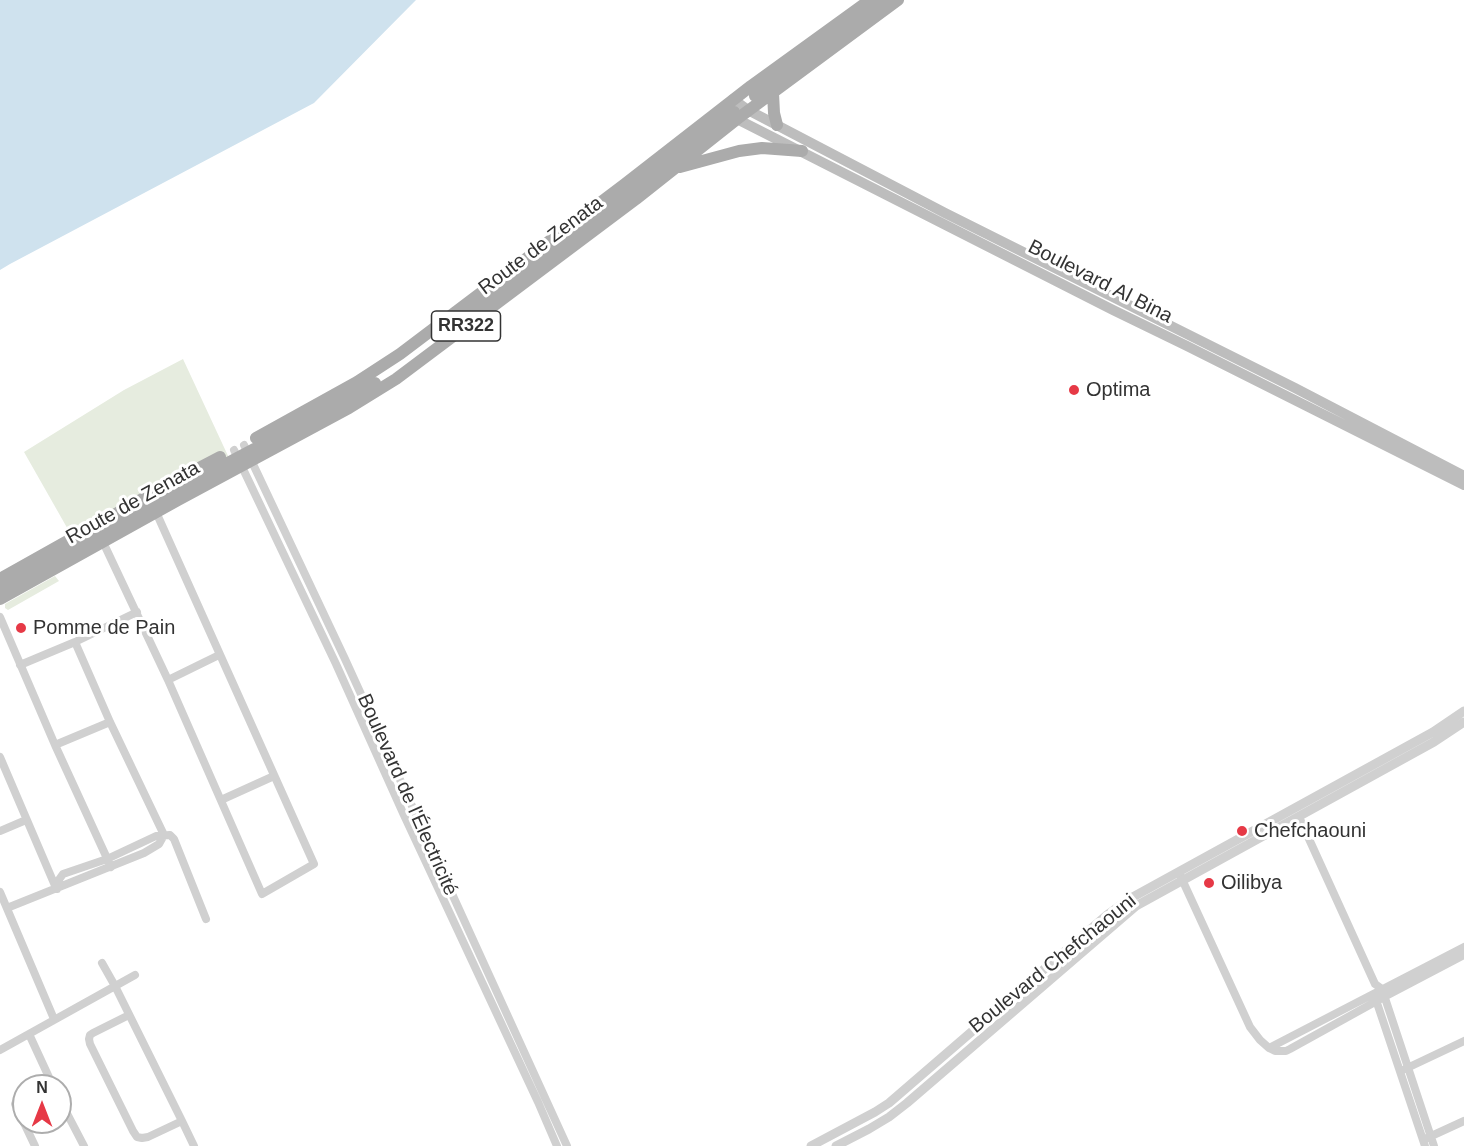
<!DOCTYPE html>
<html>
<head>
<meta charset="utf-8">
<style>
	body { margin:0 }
	#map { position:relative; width:1464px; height:1146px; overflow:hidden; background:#fff; font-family:Helvetica,sans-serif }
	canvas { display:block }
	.north { position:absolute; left:12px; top:1074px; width:60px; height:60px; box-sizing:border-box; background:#fff; border:2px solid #adadad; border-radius:50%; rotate:0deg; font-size:16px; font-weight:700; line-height:24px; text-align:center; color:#333 }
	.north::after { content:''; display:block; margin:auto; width:21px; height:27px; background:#e63946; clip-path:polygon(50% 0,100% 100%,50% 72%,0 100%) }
</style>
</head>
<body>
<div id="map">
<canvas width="1464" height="1146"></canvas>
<div class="north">N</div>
</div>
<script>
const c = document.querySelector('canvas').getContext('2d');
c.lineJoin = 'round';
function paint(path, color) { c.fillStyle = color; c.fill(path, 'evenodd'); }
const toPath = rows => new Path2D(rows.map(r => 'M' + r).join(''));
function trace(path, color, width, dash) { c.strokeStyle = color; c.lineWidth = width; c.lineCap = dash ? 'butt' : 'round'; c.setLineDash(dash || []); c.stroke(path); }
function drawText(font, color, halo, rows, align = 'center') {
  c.font = font + ' Helvetica,sans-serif'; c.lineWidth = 6; c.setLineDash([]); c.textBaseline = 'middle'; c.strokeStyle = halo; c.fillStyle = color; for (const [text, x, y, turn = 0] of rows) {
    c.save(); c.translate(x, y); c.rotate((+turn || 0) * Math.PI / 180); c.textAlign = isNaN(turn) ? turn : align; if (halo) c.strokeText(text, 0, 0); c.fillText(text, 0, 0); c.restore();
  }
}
paint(toPath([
	[183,359,229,458,74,540,24,452,124,390],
	[55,576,59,581,8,610,5,608,5,604]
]), '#e6ecdf');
paint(toPath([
	[0,0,416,0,314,103,10,264,0,270]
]), '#cfe2ee');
trace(toPath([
	[244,445,345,659,567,1146],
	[234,450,336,664,403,813,538,1102,557,1146],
	[103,542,168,680,262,894,314,864,156,512],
	[0,617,55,745,111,867],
	[75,642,110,722,164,835],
	[20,665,75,642,137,612],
	[168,680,219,655],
	[55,745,110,722],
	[0,757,56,888],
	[221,800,274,776],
	[1299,817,1375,984,1382,989,1434,1146],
	[0,831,26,820],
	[1180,875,1250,1027,1260,1040,1269,1048,1275,1051,1286,1051,1290,1049,1384,997,1464,955],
	[57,889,58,881,63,874,107,859,156,836,170,835,174,839,206,919],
	[0,892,54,1019],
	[7,908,144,853,159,844,164,835],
	[102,963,115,986,182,1121,194,1146],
	[1375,997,1425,1146],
	[129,1015,93,1033,90,1035,89,1039,90,1044,133,1131,137,1137,142,1138,148,1137,182,1121],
	[29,1034,53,1086],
	[1269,1048,1464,947],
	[0,1050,135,975],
	[1405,1069,1464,1041],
	[38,1086,50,1079],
	[24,1093,18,1097,15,1104,35,1146],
	[60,1100,84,1146],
	[1427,1138,1464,1121]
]), '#d0d0d0', 8);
trace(toPath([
	[811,1146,875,1112,889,1103,1107,915,1131,898,1433,732,1464,711],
	[836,1146,869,1129,889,1117,907,1103,1136,906,1434,742,1464,722]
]), '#d0d0d0', 9);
trace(toPath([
	[733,99,748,110,945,213,1295,388,1464,476],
	[731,116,1113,310,1187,346,1464,485]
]), '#bdbdbd', 10);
trace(toPath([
	[773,93,774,113,777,125],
	[755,96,884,0],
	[680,167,739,151,762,148,802,151],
	[471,312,644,181,734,112],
	[256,438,357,382,400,354,625,184,751,86,870,0],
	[0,579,178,479,220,457],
	[0,589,152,503,328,410,375,383],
	[0,599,178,500,349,408,396,379,636,199,737,119,898,0]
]), '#ababab', 12);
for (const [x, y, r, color] of [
	[1074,390,6,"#e63946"],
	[21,628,6,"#e63946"],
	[1242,831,6,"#e63946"],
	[1209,883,6,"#e63946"]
]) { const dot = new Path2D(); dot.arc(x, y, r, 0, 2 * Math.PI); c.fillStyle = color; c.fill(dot); trace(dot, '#fff', 2); }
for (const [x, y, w] of [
	[466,326,69]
]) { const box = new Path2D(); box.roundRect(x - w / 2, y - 15, w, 30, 4.5); c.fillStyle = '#fff'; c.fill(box); trace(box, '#333', 1.5); }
drawText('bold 18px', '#333', null, [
	["RR322",466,326]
]);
drawText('20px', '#333', '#fff', [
	["Route de Zenata",541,246,-37],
	["Boulevard Al Bina",1100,282,27],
	["Route de Zenata",133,503,-29],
	["Boulevard de l'Électricité",407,795,66],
	["Boulevard Chefchaouni",1053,964,-39]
]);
drawText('20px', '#333', '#fff', [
	["Optima",1086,390],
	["Pomme de Pain",33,628],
	["Chefchaouni",1254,831],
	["Oilibya",1221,883]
], 'left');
</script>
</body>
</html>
